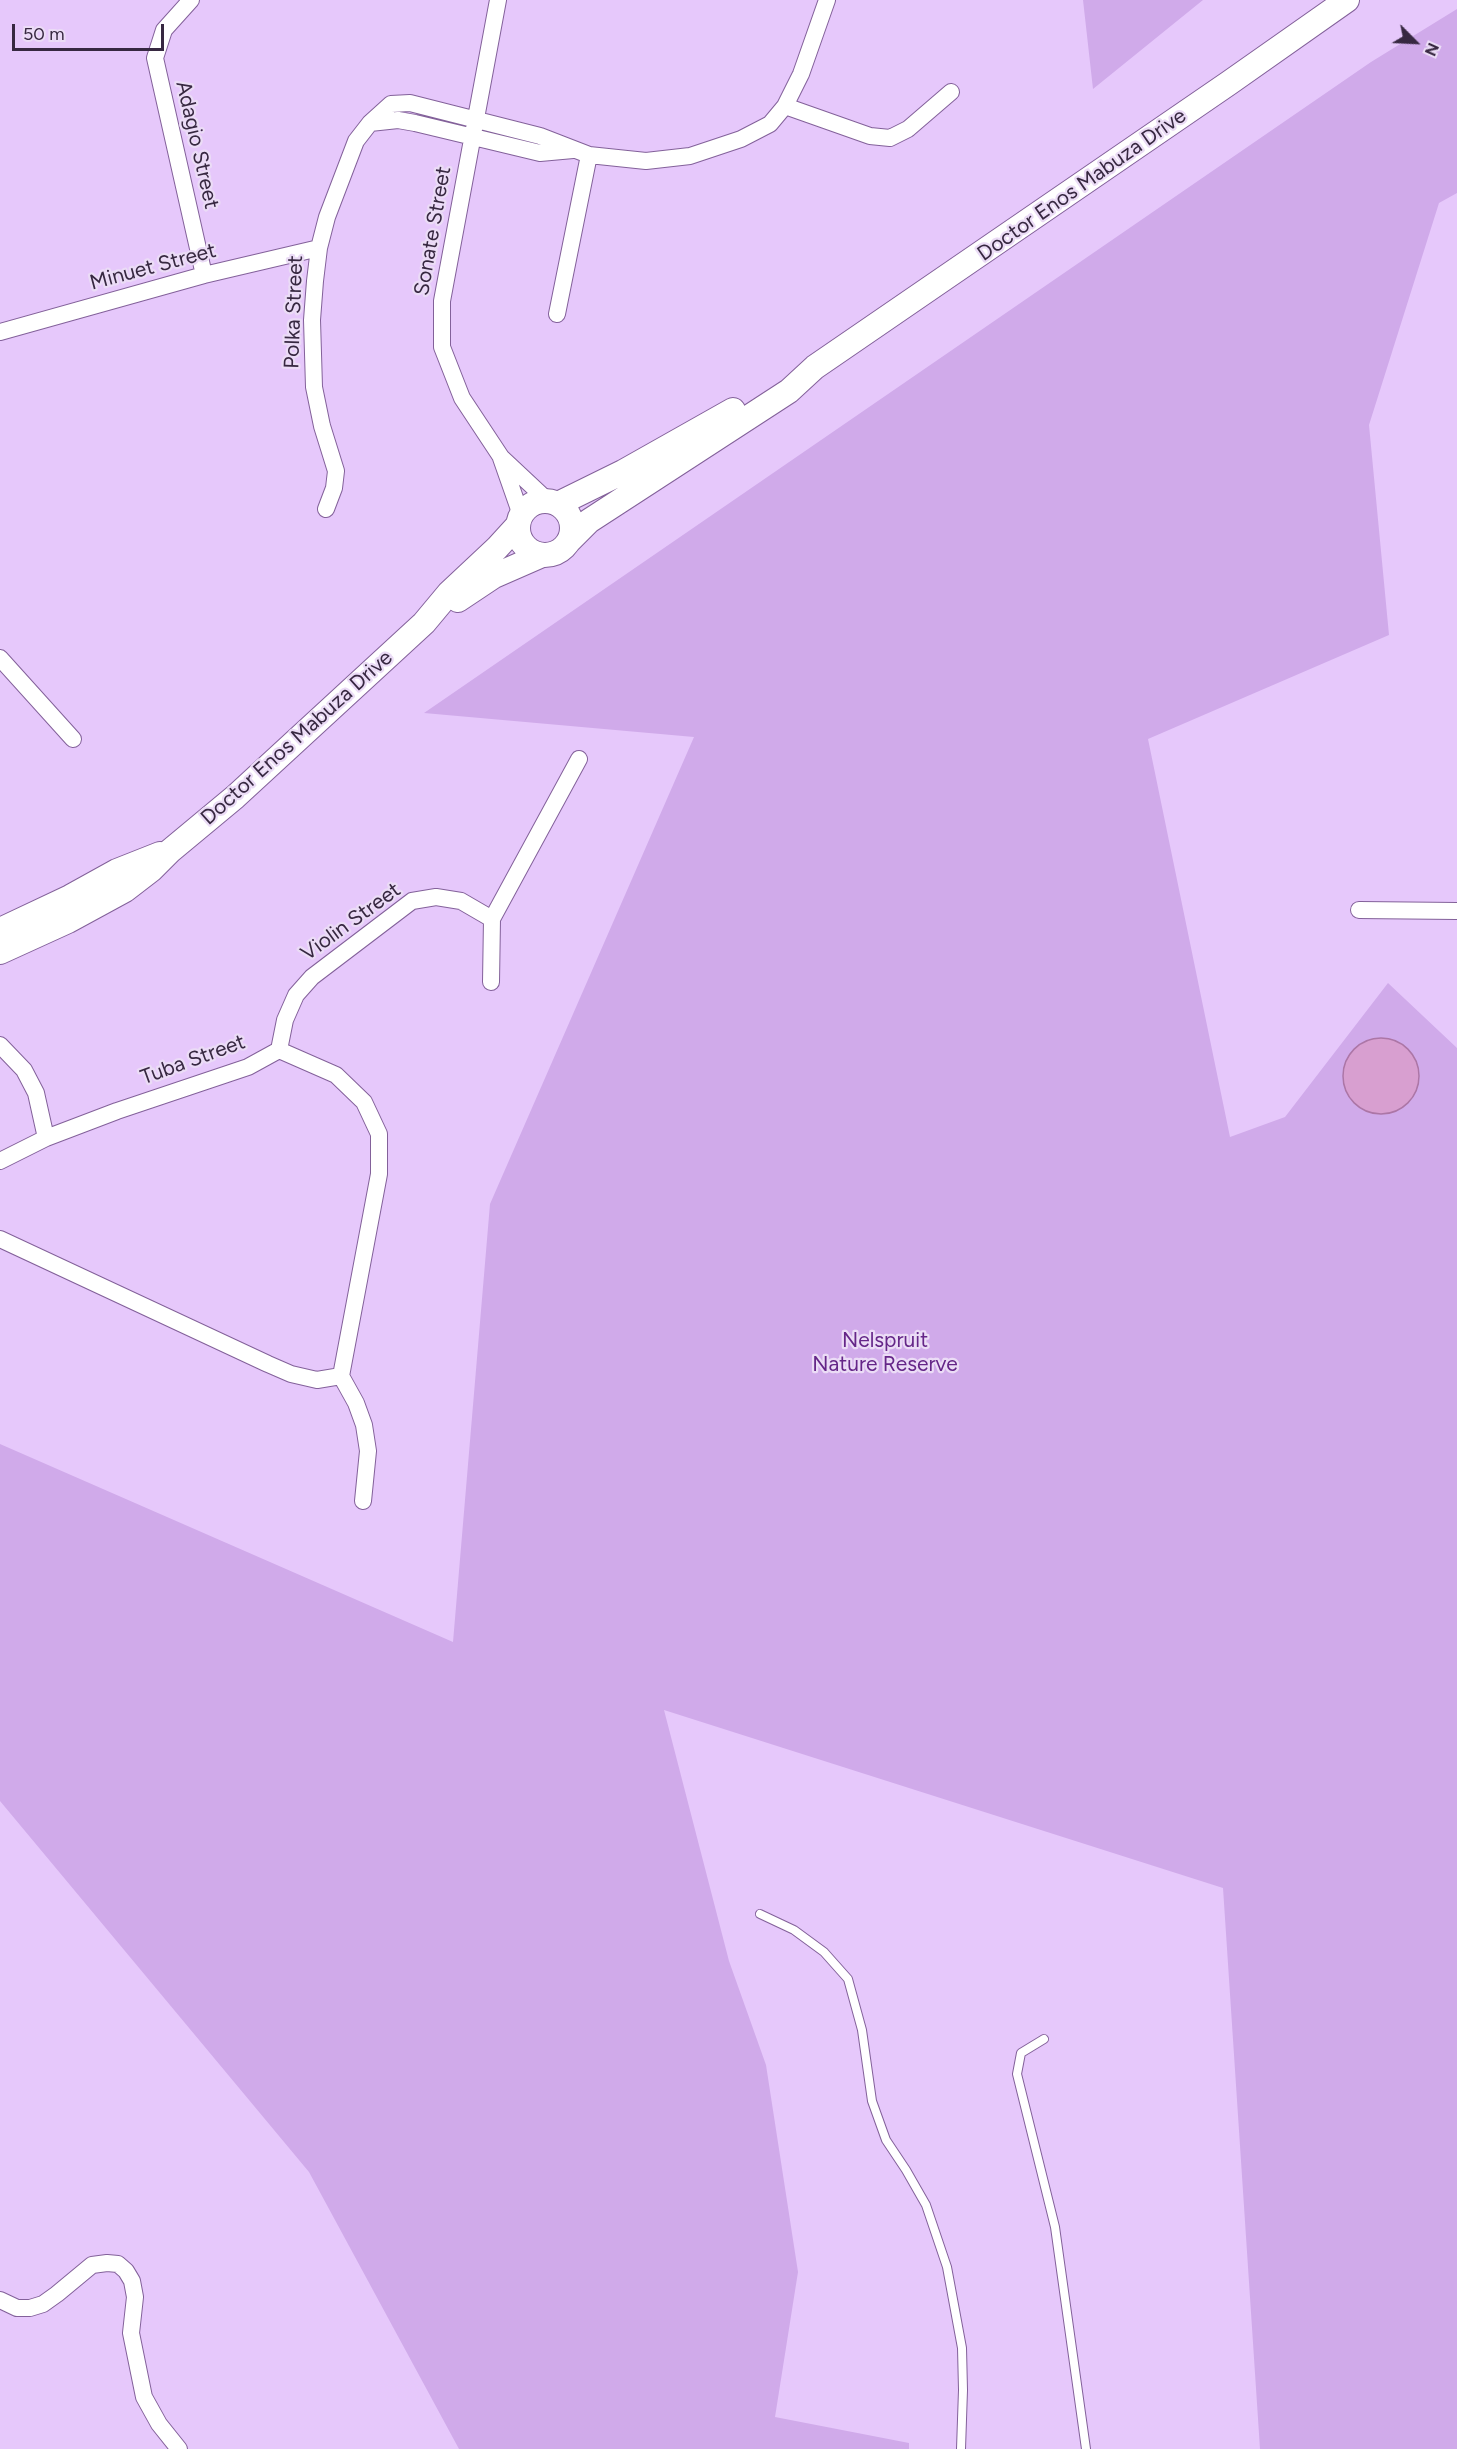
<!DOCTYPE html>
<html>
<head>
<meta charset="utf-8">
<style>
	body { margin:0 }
	#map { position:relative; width:1457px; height:2449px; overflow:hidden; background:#e6c8fb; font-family:Figtree,sans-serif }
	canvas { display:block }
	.north { position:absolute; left:1385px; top:12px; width:60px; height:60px; -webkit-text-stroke:4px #ebdcf6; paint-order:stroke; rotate:114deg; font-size:16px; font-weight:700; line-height:24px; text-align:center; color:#372841 }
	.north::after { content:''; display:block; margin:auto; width:21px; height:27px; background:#372841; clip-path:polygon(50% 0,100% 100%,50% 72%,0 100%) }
	.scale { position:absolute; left:12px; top:24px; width:152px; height:27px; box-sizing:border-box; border:3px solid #372841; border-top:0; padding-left:8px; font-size:18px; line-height:21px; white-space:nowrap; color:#372841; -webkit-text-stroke:4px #ebdcf6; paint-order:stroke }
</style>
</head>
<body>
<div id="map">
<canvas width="1457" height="2449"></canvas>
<div class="north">N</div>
<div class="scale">50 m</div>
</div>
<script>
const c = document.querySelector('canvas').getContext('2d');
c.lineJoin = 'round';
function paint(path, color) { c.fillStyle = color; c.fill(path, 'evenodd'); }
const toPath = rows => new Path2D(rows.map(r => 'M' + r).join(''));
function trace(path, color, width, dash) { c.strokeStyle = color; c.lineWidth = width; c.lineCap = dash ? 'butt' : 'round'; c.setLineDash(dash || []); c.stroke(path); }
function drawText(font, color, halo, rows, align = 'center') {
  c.font = font + ' Figtree,sans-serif'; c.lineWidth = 4.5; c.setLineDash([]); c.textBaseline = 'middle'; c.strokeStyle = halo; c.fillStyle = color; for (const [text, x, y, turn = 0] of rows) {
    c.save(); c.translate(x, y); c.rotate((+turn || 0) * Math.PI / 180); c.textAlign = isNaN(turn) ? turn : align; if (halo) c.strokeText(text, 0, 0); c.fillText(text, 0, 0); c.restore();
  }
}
paint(toPath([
	[1083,0,1203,0,1093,89],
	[1457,9,1457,193,1439,203,1369,425,1389,635,1148,739,1230,1137,1285,1117,1388,983,1457,1048,1457,2449,1260,2449,1223,1888,664,1710,729,1961,766,2065,798,2272,775,2417,909,2443,909,2449,459,2449,309,2172,0,1801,0,1444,453,1642,490,1204,694,737,424,713,1371,62]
]), '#d0aaea');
const building = toPath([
	'1343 1076a38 38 0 1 1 76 0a38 38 0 1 1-76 0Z'
]);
paint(building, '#d89fd0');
trace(building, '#ac76a6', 1.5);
const lane = toPath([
	[760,1914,794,1930,824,1952,848,1979,862,2030,872,2101,886,2140,906,2170,926,2205,947,2267,962,2348,963,2390,961,2449],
	[1044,2039,1021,2053,1017,2074,1055,2227,1086,2449]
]);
const street = toPath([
	[191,0,164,30,155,58,204,275],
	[498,0,442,301,442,347,462,398,501,457,548,501],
	[785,106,870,136,890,138,908,129,951,92],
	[370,123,398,120,415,123,540,153,573,150],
	[557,314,589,155],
	[0,332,204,275,319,248],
	[501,458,521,515],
	[326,509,334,488,336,471,322,426,314,387,312,320,315,281,319,248,327,217,356,141,370,123,391,104,410,103,540,136,589,155,646,161,690,156,741,139,770,124,785,106,801,74,827,0],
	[0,658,73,739],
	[1359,910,1457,911],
	[491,982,492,919,579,759],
	[0,1045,24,1070,36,1093,46,1138],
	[279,1050,336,1075,364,1102,379,1134,379,1174,341,1376,356,1403,364,1425,368,1451,363,1501],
	[279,1050,285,1020,296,995,312,977,412,901,436,897,461,901,492,919],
	[0,1161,46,1138,117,1111,248,1067,279,1050],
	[0,1239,268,1364,291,1374,317,1380,341,1376],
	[0,2300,17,2308,30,2308,43,2304,57,2294,92,2265,107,2263,118,2264,126,2271,132,2281,135,2297,131,2333,144,2397,159,2424,179,2449]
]);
const secondary = toPath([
	'518 528a27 27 0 1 1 54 0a27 27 0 1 1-54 0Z',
	[558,504,623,472,733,410],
	[569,541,589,521,789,391,815,367,1229,83,1347,0],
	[458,600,494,576,542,555],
	[0,930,70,897,117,871,160,854],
	[0,952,68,921,125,890,151,870,170,851,235,797,424,623,449,593,497,548,518,525]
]);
trace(lane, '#83619a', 10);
trace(street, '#83619a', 18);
trace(secondary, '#83619a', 26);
trace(lane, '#fff', 8);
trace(street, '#fff', 16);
trace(secondary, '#fff', 24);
drawText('21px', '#372841', '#ebdcf6', [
	["Adagio Street",197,145,77],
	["Doctor Enos Mabuza Drive",1082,185,-35],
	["Sonate Street",433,231,-80],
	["Minuet Street",153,267,-15],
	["Polka Street",294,312,-88],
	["Doctor Enos Mabuza Drive",297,738,-42],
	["Violin Street",351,922,-36],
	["Tuba Street",193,1060,-20]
]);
drawText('21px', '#652688', '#ebdcf6', [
	["Nelspruit",885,1341],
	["Nature Reserve",885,1365]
]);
</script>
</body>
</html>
